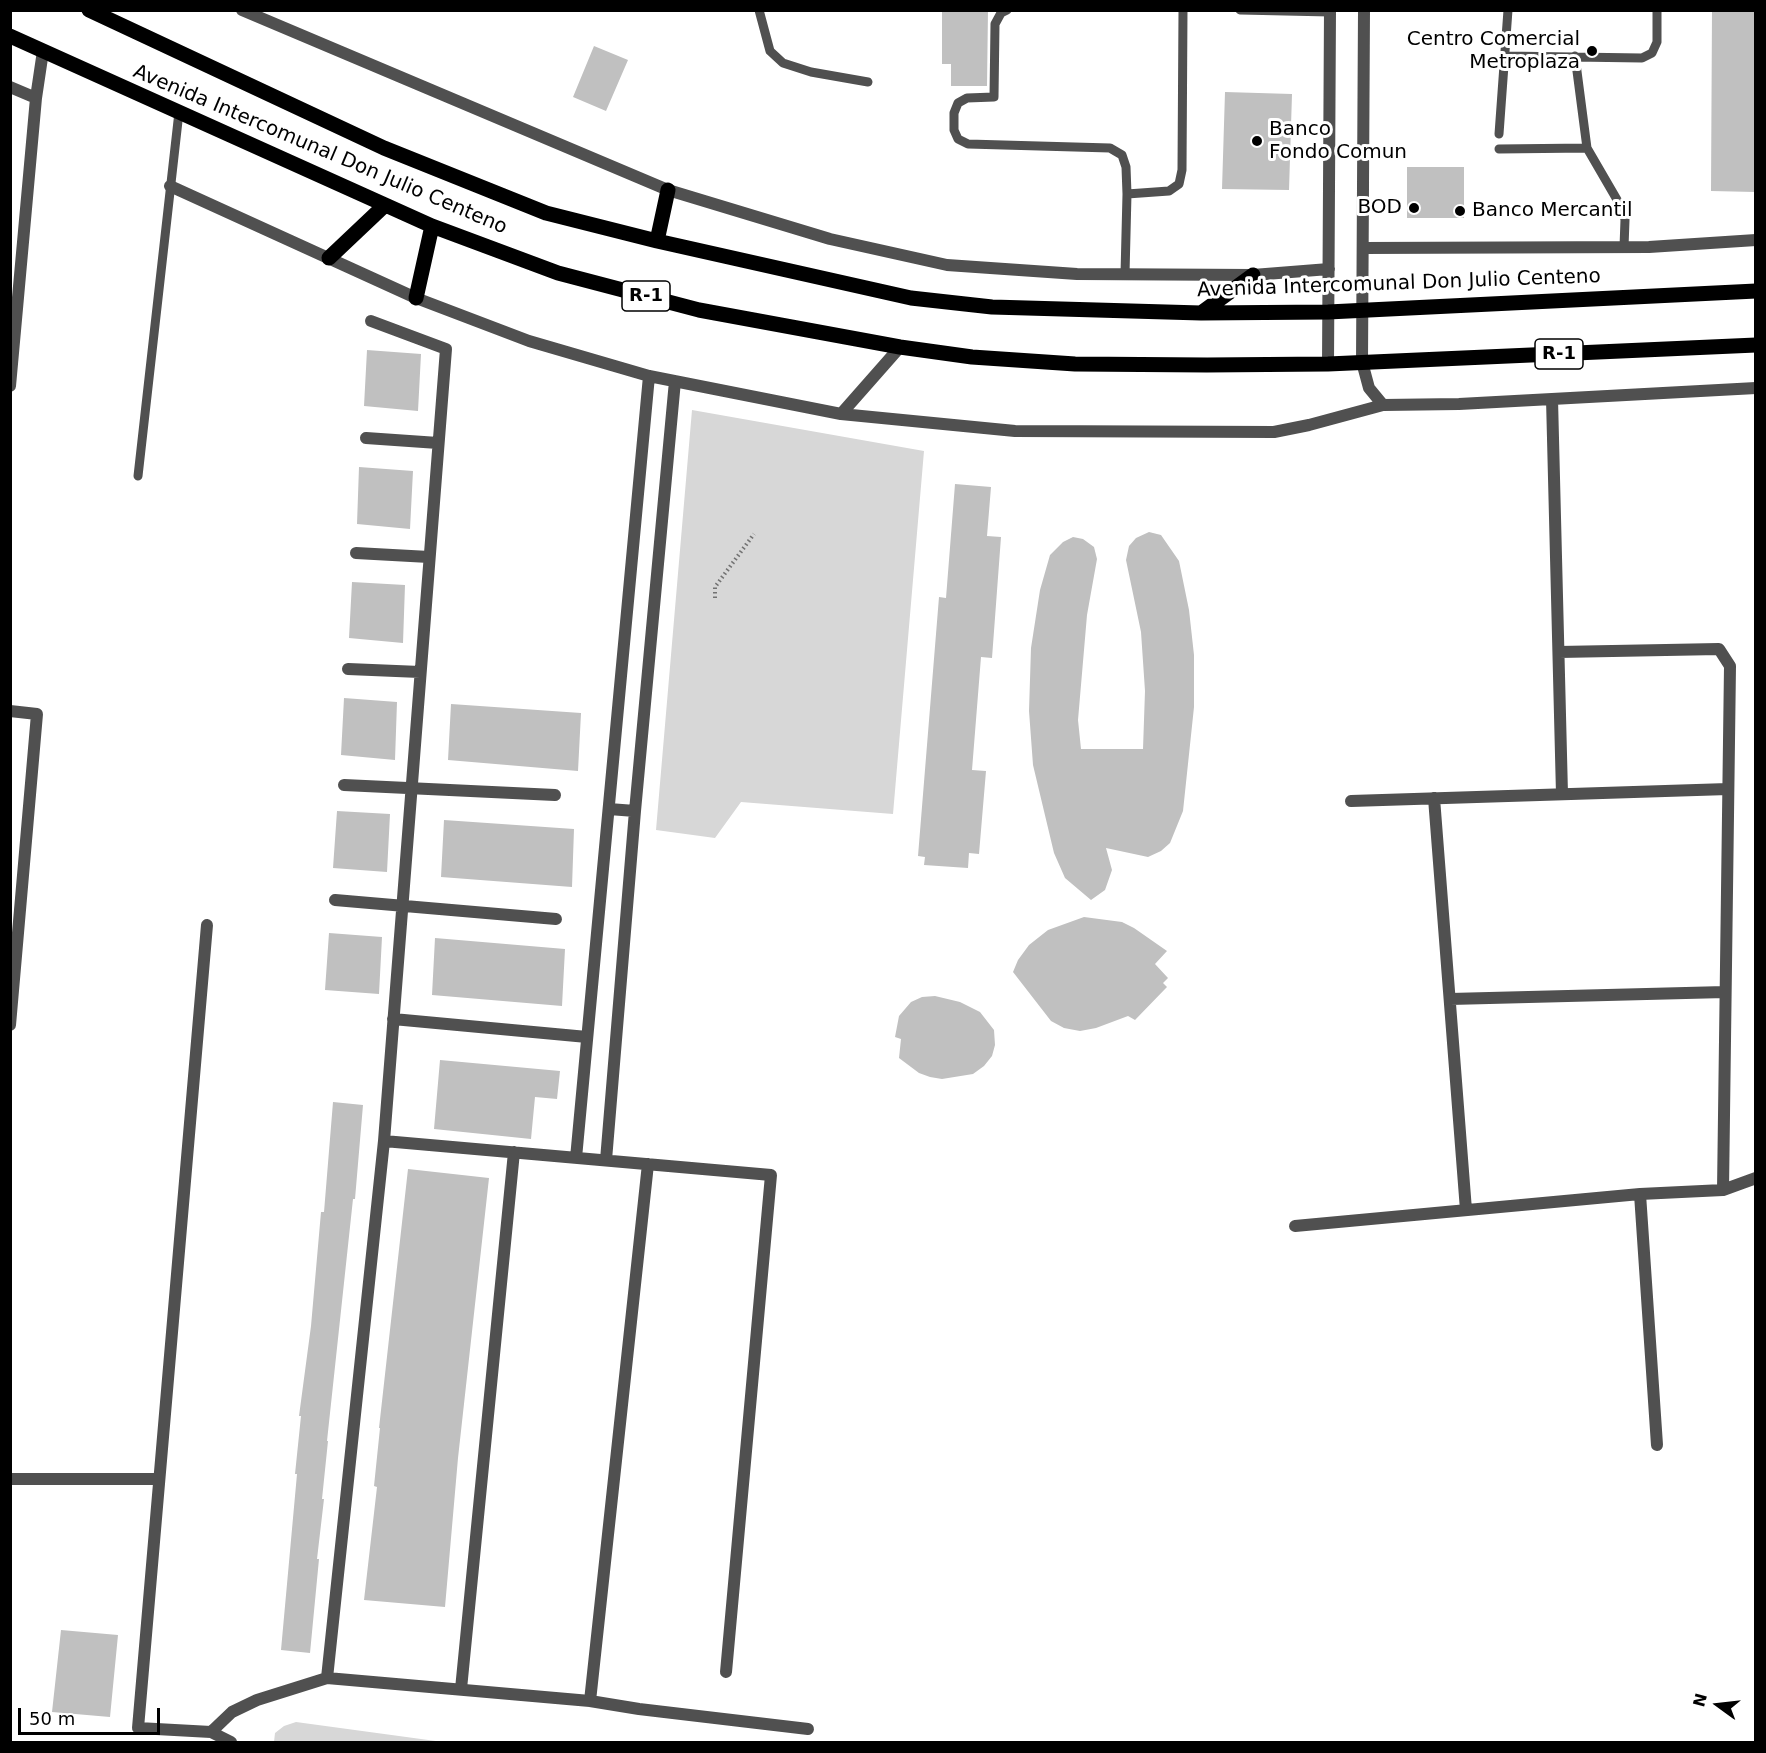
<!DOCTYPE html>
<html>
<head>
<meta charset="utf-8">
<style>
	body { margin:0 }
	#map { position:relative; width:1766px; height:1753px; overflow:hidden; background:#fff; font-family:"DejaVu Sans",sans-serif }
	canvas { display:block }
	.frame { position:absolute; inset:0; border:12px solid #000; pointer-events:none }
	.north { position:absolute; left:1688px; top:1675px; width:60px; height:60px; -webkit-text-stroke:4px #fff; paint-order:stroke; rotate:285deg; font-size:16px; font-weight:700; line-height:24px; text-align:center; color:#000 }
	.north::after { content:''; display:block; margin:auto; width:21px; height:27px; background:#000; clip-path:polygon(50% 0,100% 100%,50% 72%,0 100%) }
	.scale { position:absolute; left:18px; top:1708px; width:142px; height:27px; box-sizing:border-box; border:3px solid #000; border-top:0; padding-left:8px; font-size:18px; line-height:21px; white-space:nowrap; color:#000; -webkit-text-stroke:4px #fff; paint-order:stroke }
</style>
</head>
<body>
<div id="map">
<canvas width="1766" height="1753"></canvas>
<div class="frame"></div>
<div class="north">N</div>
<div class="scale">50 m</div>
</div>
<script>
const c = document.querySelector('canvas').getContext('2d');
c.lineJoin = 'round';
function paint(path, color) { c.fillStyle = color; c.fill(path, 'evenodd'); }
const toPath = rows => new Path2D(rows.map(r => 'M' + r).join(''));
function trace(path, color, width, dash) { c.strokeStyle = color; c.lineWidth = width; c.lineCap = dash ? 'butt' : 'round'; c.setLineDash(dash || []); c.stroke(path); }
function drawText(font, color, halo, rows, align = 'center') {
  c.font = font + ' "DejaVu Sans",sans-serif'; c.lineWidth = 6; c.setLineDash([]); c.textBaseline = 'middle'; c.strokeStyle = halo; c.fillStyle = color; for (const [text, x, y, turn = 0] of rows) {
    c.save(); c.translate(x, y); c.rotate((+turn || 0) * Math.PI / 180); c.textAlign = isNaN(turn) ? turn : align; if (halo) c.strokeText(text, 0, 0); c.fillText(text, 0, 0); c.restore();
  }
}
paint(toPath([
	[692,410,924,451,893,814,741,802,715,838,656,830],
	[296,1722,443,1742,274,1742,275,1733,284,1726]
]), '#d7d7d7');
paint(toPath([
	[942,10,988,10,987,86,951,86,951,64,942,64],
	[1712,10,1755,10,1755,192,1711,191],
	[594,46,628,60,606,111,573,97],
	[1225,92,1292,94,1289,190,1222,189],
	[1407,167,1464,167,1464,218,1407,218],
	[367,350,421,354,418,411,364,406],
	[359,467,413,471,410,529,357,524],
	[955,484,991,487,987,536,1001,537,992,658,981,657,972,770,986,771,979,854,969,853,968,868,924,865,925,857,918,856,939,597,946,598],
	[1149,532,1161,535,1179,561,1189,610,1194,655,1194,707,1183,811,1170,843,1161,851,1148,857,1106,848,1112,870,1105,890,1091,900,1065,878,1054,853,1033,765,1029,711,1031,648,1040,590,1050,555,1063,542,1073,537,1083,539,1094,547,1097,559,1087,615,1078,720,1081,749,1143,749,1145,691,1141,632,1126,560,1129,546,1136,538],
	[352,582,405,585,403,643,349,638],
	[344,698,397,702,395,760,341,755],
	[451,704,581,713,578,771,448,760],
	[337,811,390,814,387,872,333,868],
	[444,820,574,829,572,887,441,877],
	[1084,917,1122,922,1134,928,1167,951,1155,964,1168,978,1163,983,1167,987,1135,1020,1128,1016,1096,1028,1080,1031,1064,1028,1051,1021,1013,972,1018,960,1029,945,1048,930],
	[329,933,382,937,379,994,325,990],
	[435,938,565,949,562,1006,432,995],
	[935,996,960,1002,980,1012,994,1030,995,1045,992,1056,984,1066,973,1074,942,1079,930,1077,919,1073,899,1058,901,1039,895,1037,899,1016,911,1002,922,997],
	[440,1060,560,1071,557,1099,535,1097,531,1139,434,1129],
	[333,1102,363,1105,355,1199,353,1199,327,1441,328,1441,322,1499,324,1499,317,1559,319,1559,310,1653,281,1650,297,1474,295,1474,301,1416,299,1416,311,1326,321,1212,324,1212],
	[408,1169,489,1178,458,1458,445,1607,364,1600,377,1487,374,1486,380,1428,379,1428],
	[61,1630,118,1635,110,1717,52,1712]
]), '#c0c0c0');
trace(toPath([
	[715,598,715,587,754,534]
]), '#727272', 4, [1.5, 3]);
trace(toPath([
	[759,10,770,51,783,63,811,72,868,82],
	[1007,10,1001,13,995,24,994,97,967,98,958,103,954,113,954,130,958,139,968,144,1110,148,1122,155,1126,167,1127,194,1125,274],
	[1240,10,1330,12],
	[1505,56,1642,58,1652,53,1657,42,1657,10],
	[1499,134,1508,10],
	[1587,148,1623,210,1625,220,1624,247],
	[1499,149,1587,148,1575,56],
	[1127,194,1169,191,1179,184,1182,170,1183,10],
	[138,476,179,112]
]), '#505050', 9);
trace(toPath([
	[242,10,668,190,830,239,947,265,1077,274,1253,275,1329,269],
	[1364,10,1362,362,1369,388,1383,405],
	[10,87,36,98],
	[170,186,416,298,529,341,649,376,841,414,900,347],
	[1363,248,1649,247,1756,240],
	[1328,364,1330,10],
	[10,386,36,98,43,51],
	[1552,399,1562,794],
	[841,414,1015,431,1274,432,1309,425,1383,405,1459,404,1756,388],
	[366,438,438,443],
	[356,553,429,557],
	[1559,652,1719,649,1730,666,1723,1190],
	[348,669,420,672],
	[10,711,37,714,10,1025],
	[344,785,555,795],
	[1434,798,1466,1210],
	[1351,801,1728,789],
	[609,809,635,811],
	[335,900,556,919],
	[207,925,138,1728,211,1732,231,1742],
	[1450,999,1725,992],
	[393,1019,587,1037],
	[384,1141,771,1175,726,1672],
	[576,1158,649,376],
	[606,1160,635,811,675,381],
	[1640,1194,1657,1445],
	[1295,1226,1640,1194,1723,1190,1756,1178],
	[10,1479,159,1479],
	[327,1678,384,1141,446,349,371,321],
	[461,1689,514,1152],
	[590,1701,648,1164],
	[211,1732,232,1712,257,1700,327,1678,590,1701,639,1709,808,1729]
]), '#505050', 12);
trace(toPath([
	[89,10,384,148,546,213,657,241,911,298,992,307,1201,313,1328,312,1756,291],
	[10,36,432,226,558,273,699,310,900,347,972,357,1075,364,1207,365,1328,364,1756,345],
	[657,241,668,190],
	[329,258,385,205],
	[416,298,432,226],
	[1201,313,1253,275]
]), '#000', 15);
for (const [x, y, r, color] of [
	[1592,51,6,"#000"],
	[1257,141,6,"#000"],
	[1414,208,6,"#000"],
	[1460,211,6,"#000"]
]) { const dot = new Path2D(); dot.arc(x, y, r, 0, 2 * Math.PI); c.fillStyle = color; c.fill(dot); trace(dot, '#fff', 2); }
for (const [x, y, w] of [
	[646,296,48],
	[1559,354,48]
]) { const box = new Path2D(); box.roundRect(x - w / 2, y - 15, w, 30, 4.5); c.fillStyle = '#fff'; c.fill(box); trace(box, '#000', 1.5); }
drawText('bold 18px', '#000', null, [
	["R-1",646,296],
	["R-1",1559,354]
]);
drawText('20px', '#000', '#fff', [
	["Centro Comercial",1580,40],
	["Metroplaza",1580,63],
	["Banco",1269,130,"left"],
	["Fondo Comun",1269,153,"left"],
	["BOD",1402,208],
	["Banco Mercantil",1472,211,"left"]
], 'right');
drawText('20px', '#000', '#fff', [
	["Avenida Intercomunal Don Julio Centeno",320,150,23],
	["Avenida Intercomunal Don Julio Centeno",1399,284,-2]
]);
</script>
</body>
</html>
